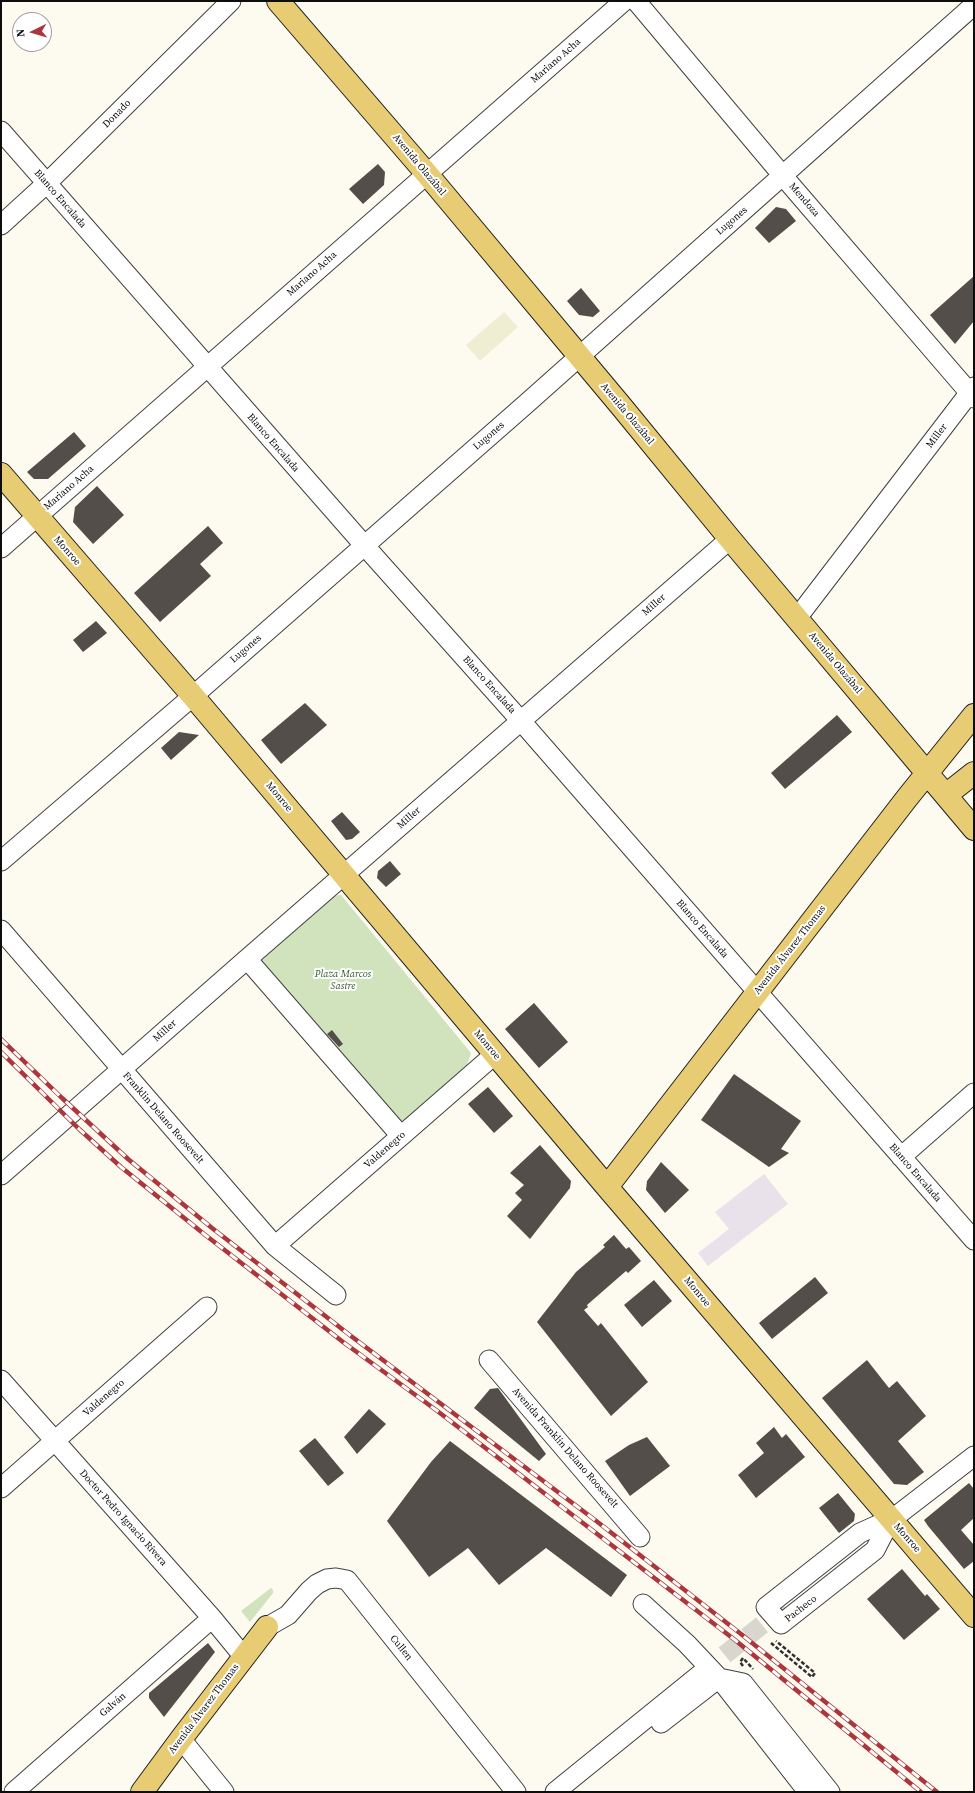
<!DOCTYPE html>
<html>
<head>
<meta charset="utf-8">
<style>
	body { margin:0 }
	#map { position:relative; width:975px; height:1793px; overflow:hidden; background:#fdfaef; font-family:"Source Serif 4",serif }
	canvas { display:block }
	.frame { position:absolute; inset:0; border:2px solid #0d0d0d; pointer-events:none }
	.north { position:absolute; left:12px; top:12px; width:40px; height:40px; box-sizing:border-box; background:#fff; border:1px solid #9e9e9e; border-radius:50%; rotate:265deg; font-size:11px; font-weight:700; line-height:16px; text-align:center; color:#0d0d0d }
	.north::after { content:''; display:block; margin:auto; width:14px; height:18px; background:#ac363b; clip-path:polygon(50% 0,100% 100%,50% 72%,0 100%) }
</style>
</head>
<body>
<div id="map">
<canvas width="975" height="1793"></canvas>
<div class="frame"></div>
<div class="north">N</div>
</div>
<script>
const c = document.querySelector('canvas').getContext('2d');
c.lineJoin = 'round';
function paint(path, color) { c.fillStyle = color; c.fill(path, 'evenodd'); }
const toPath = rows => new Path2D(rows.map(r => 'M' + r).join(''));
function trace(path, color, width, dash) { c.strokeStyle = color; c.lineWidth = width; c.lineCap = dash ? 'butt' : 'round'; c.setLineDash(dash || []); c.stroke(path); }
function drawText(font, color, halo, rows, align = 'center') {
  c.font = font + ' "Source Serif 4",serif'; c.lineWidth = 4; c.setLineDash([]); c.textBaseline = 'middle'; c.strokeStyle = halo; c.fillStyle = color; for (const [text, x, y, turn = 0] of rows) {
    c.save(); c.translate(x, y); c.rotate((+turn || 0) * Math.PI / 180); c.textAlign = isNaN(turn) ? turn : align; if (halo) c.strokeText(text, 0, 0); c.fillText(text, 0, 0); c.restore();
  }
}
paint(toPath([
	[764,1174,788,1204,708,1266,698,1253,729,1229,715,1212]
]), '#eae2eb');
paint(toPath([
	[504,312,518,327,480,361,466,345]
]), '#f0eed2');
paint(toPath([
	[341,895,471,1053,467,1065,398,1126,260,960,332,896],
	[271,1588,273,1590,273,1593,250,1622,241,1611]
]), '#d0e3bc');
paint(toPath([
	[378,164,385,172,384,185,363,204,349,189],
	[776,207,786,209,796,221,769,243,755,228],
	[974,276,974,321,955,344,930,315],
	[581,288,600,311,593,317,579,315,567,301],
	[74,432,86,446,48,479,34,479,27,472],
	[97,486,124,515,93,544,73,522,75,507],
	[208,526,223,543,200,564,211,576,160,622,134,593],
	[96,621,107,633,83,652,73,640],
	[305,703,327,725,281,764,261,740],
	[837,715,852,732,785,789,771,773],
	[179,732,199,735,171,760,161,748],
	[342,812,360,832,352,839,346,840,331,821],
	[390,861,401,874,386,887,377,878,378,871],
	[534,1003,568,1042,539,1068,505,1029],
	[332,1030,343,1044,339,1047,327,1034],
	[734,1074,801,1121,781,1149,789,1153,769,1167,701,1120],
	[488,1087,513,1116,494,1133,468,1104],
	[540,1145,571,1181,570,1188,530,1239,507,1216,522,1200,515,1193,524,1185,510,1173],
	[661,1162,689,1190,665,1213,646,1190,647,1181],
	[614,1235,626,1249,629,1247,641,1261,628,1273,626,1271,587,1305,588,1307,584,1310,598,1326,601,1323,648,1382,611,1416,537,1322,576,1272,605,1247,603,1245],
	[815,1277,828,1293,772,1339,759,1323],
	[654,1280,672,1301,642,1327,624,1305],
	[867,1360,889,1388,897,1381,926,1416,898,1441,924,1472,907,1485,894,1484,822,1398],
	[498,1388,546,1454,539,1461,474,1408,490,1389],
	[369,1409,386,1424,357,1454,344,1437],
	[774,1427,782,1438,786,1434,805,1457,756,1498,738,1475,764,1453,756,1443],
	[647,1437,670,1466,630,1496,605,1461,629,1445],
	[315,1438,344,1473,328,1486,299,1451],
	[450,1441,627,1575,611,1597,546,1548,499,1585,468,1548,429,1577,387,1521,431,1462],
	[969,1483,974,1489,974,1518,961,1530,974,1545,974,1561,964,1569,928,1526,924,1520],
	[838,1493,855,1514,854,1521,839,1533,819,1508],
	[902,1569,925,1596,927,1594,940,1609,904,1640,867,1599],
	[208,1643,215,1652,164,1717,149,1698,149,1693]
]), '#544e4b');
trace(toPath([
	[702,1673,793,1600]
]), '#d9d6cd', 19, [19, 10]);
const minor = toPath([
	[636,1,783,176,974,398],
	[1,131,364,545,521,721,974,1240],
	[1,225,47,183,231,1],
	[1,548,624,1],
	[797,618,974,387],
	[1,861,193,696,526,404,974,5],
	[1,930,275,1246,336,1295],
	[247,959,401,1136],
	[901,1157,974,1093],
	[1,1175,247,959,730,539],
	[275,1246,494,1055],
	[489,1360,640,1537],
	[1,1380,212,1618,244,1657],
	[1,1488,207,1307],
	[891,1519,875,1550,781,1624,766,1607,860,1533,891,1519],
	[882,1527,974,1456],
	[643,1604,687,1644,719,1678,808,1792],
	[267,1627,288,1615,309,1591,317,1584,327,1579,336,1578,347,1580,516,1792],
	[719,1678,743,1683,830,1792],
	[661,1723,719,1678],
	[181,1739,224,1792],
	[14,1792,212,1618],
	[555,1792,702,1673]
]);
const major = toPath([
	[278,1,427,174,621,406,730,539,974,829],
	[1,474,193,696,607,1187,974,1616],
	[946,795,974,773],
	[607,1187,907,798,974,715],
	[142,1792,181,1739,267,1627]
]);
trace(minor, '#404040', 21);
trace(major, '#1e1e1e', 24);
trace(toPath([
	[771,1643,812,1677,815,1673,776,1641],
	[743,1666,740,1662,743,1658,753,1669]
]), '#2f2f2f', 2.5, [4, 2]);
trace(minor, '#fff', 19);
trace(major, '#e8cc74', 22);
const rail = toPath([
	[1,1039,62,1098,128,1159,212,1228,351,1336,595,1520,741,1634,937,1792],
	[1,1052,79,1129,121,1167,204,1234,343,1342,436,1410,735,1640,921,1792]
]);
trace(rail, '#ac363b', 4.5);
trace(rail, '#fff', 3, [9]);
drawText('10px', '#0d0d0d', '#fff', [
	["Mariano Acha",556,61,-41],
	["Donado",117,114,-45],
	["Avenida Olazábal",419,165,50],
	["Blanco Encalada",60,199,49],
	["Mendoza",804,200,49],
	["Lugones",732,221,-41],
	["Mariano Acha",312,274,-41],
	["Avenida Olazábal",627,414,50],
	["Lugones",489,436,-41],
	["Miller",937,436,-53],
	["Blanco Encalada",273,443,49],
	["Mariano Acha",69,488,-41],
	["Monroe",67,551,49],
	["Miller",654,605,-41],
	["Lugones",246,649,-41],
	["Avenida Olazábal",835,663,50],
	["Blanco Encalada",489,685,48],
	["Monroe",279,797,50],
	["Miller",409,818,-41],
	["Blanco Encalada",702,929,49],
	["Avenida Álvarez Thomas",790,950,-52],
	["Miller",165,1031,-42],
	["Monroe",487,1045,50],
	["Franklin Delano Roosevelt",163,1118,49],
	["Valdenegro",385,1150,-41],
	["Blanco Encalada",915,1173,49],
	["Monroe",697,1292,50],
	["Valdenegro",104,1398,-41],
	["Avenida Franklin Delano Roosevelt",565,1448,49],
	["Doctor Pedro Ignacio Rivera",123,1518,48],
	["Monroe",907,1538,49],
	["Pacheco",801,1609,-38],
	["Cullen",401,1648,51],
	["Galván",113,1705,-41],
	["Avenida Álvarez Thomas",204,1709,-53]
]);
drawText('italic 10px', '#305d25', '#fff', [
	["Plaza Marcos",343,974],
	["Sastre",343,986]
]);
</script>
</body>
</html>
